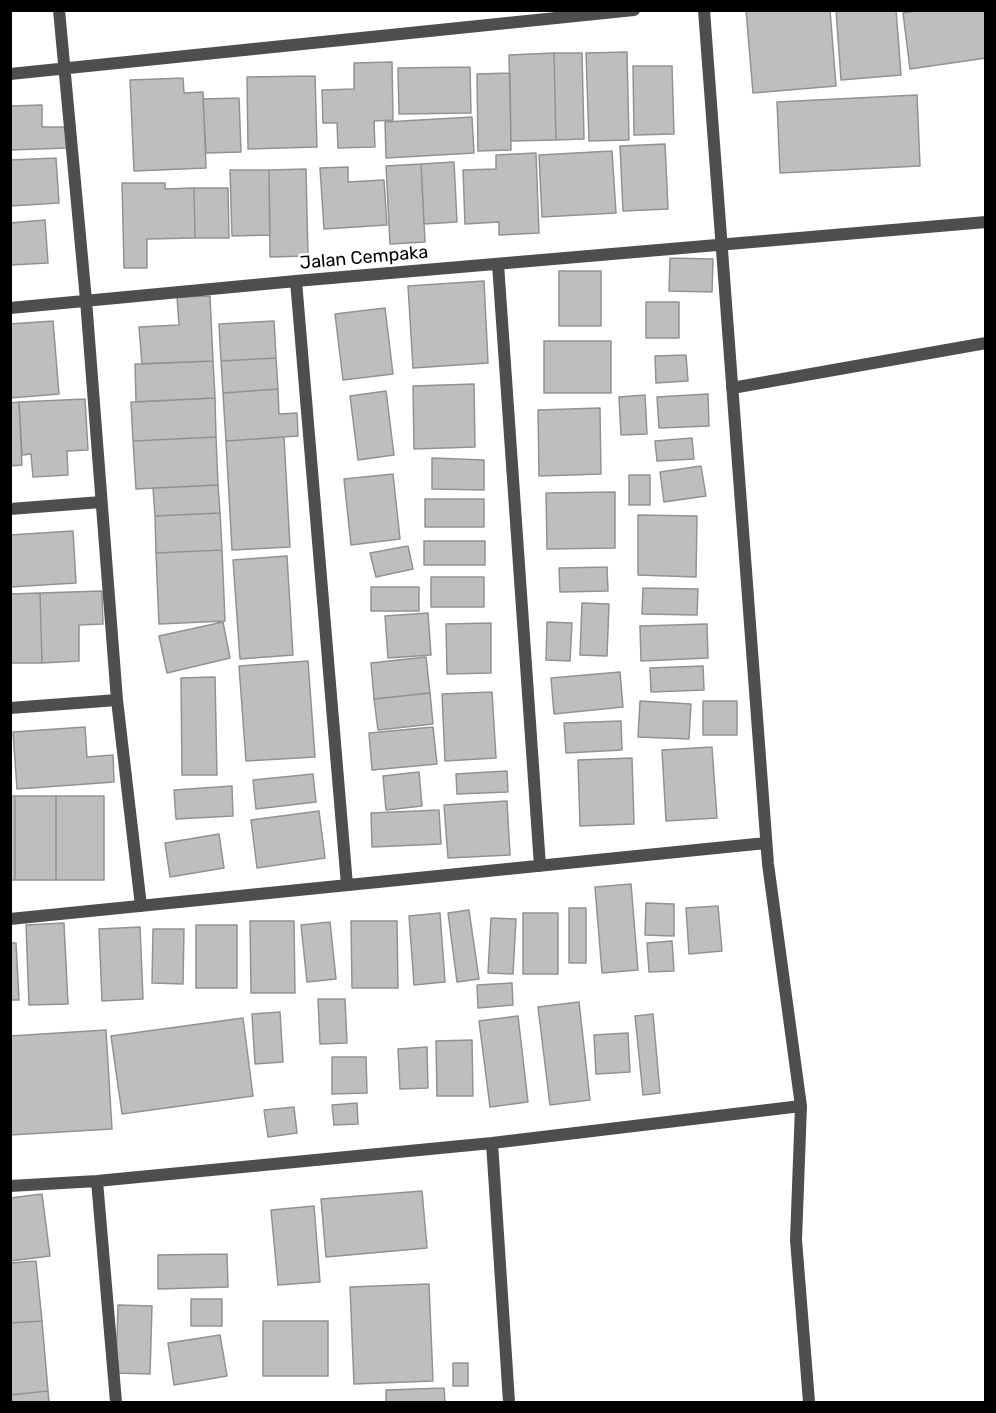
<!DOCTYPE html>
<html>
<head>
<meta charset="utf-8">
<style>
	body { margin:0 }
	#map { position:relative; width:996px; height:1413px; overflow:hidden; background:#fff; font-family:Rubik,sans-serif }
	canvas { display:block }
	.frame { position:absolute; inset:0; border:12px solid #000; pointer-events:none }
</style>
</head>
<body>
<div id="map">
<canvas width="996" height="1413"></canvas>
<div class="frame"></div>
</div>
<script>
const c = document.querySelector('canvas').getContext('2d');
c.lineJoin = 'round';
function paint(path, color) { c.fillStyle = color; c.fill(path, 'evenodd'); }
const toPath = rows => new Path2D(rows.map(r => 'M' + r).join(''));
function trace(path, color, width, dash) { c.strokeStyle = color; c.lineWidth = width; c.lineCap = dash ? 'butt' : 'round'; c.setLineDash(dash || []); c.stroke(path); }
function drawText(font, color, halo, rows, align = 'center') {
  c.font = font + ' Rubik,sans-serif'; c.lineWidth = 5; c.setLineDash([]); c.textBaseline = 'middle'; c.strokeStyle = halo; c.fillStyle = color; for (const [text, x, y, turn = 0] of rows) {
    c.save(); c.translate(x, y); c.rotate((+turn || 0) * Math.PI / 180); c.textAlign = isNaN(turn) ? turn : align; if (halo) c.strokeText(text, 0, 0); c.fillText(text, 0, 0); c.restore();
  }
}
const building = toPath([
	[746,10,830,10,836,86,753,93,746,10],
	[836,10,896,10,901,75,841,80,836,10],
	[923,10,986,10,986,58,910,69,903,13,923,10],
	[627,52,629,140,589,141,586,53,627,52],
	[554,53,556,140,511,141,509,55,554,53],
	[554,53,582,53,584,139,556,140,554,53],
	[392,62,393,120,374,121,375,147,338,148,337,123,323,123,322,90,354,89,354,63,392,62],
	[633,66,672,66,674,134,634,135,633,66],
	[470,67,471,113,399,114,398,68,470,67],
	[510,73,511,150,478,151,477,74,510,73],
	[315,76,317,147,248,149,247,77,315,76],
	[183,78,184,93,203,92,206,168,134,171,130,80,183,78],
	[917,95,920,166,780,173,777,102,917,95],
	[239,98,241,152,206,153,203,99,239,98],
	[42,105,42,127,66,127,67,148,10,150,10,106,42,105],
	[472,117,474,153,386,158,385,122,472,117],
	[665,144,668,209,623,211,620,146,665,144],
	[612,151,616,213,542,217,539,155,612,151],
	[536,153,539,233,499,235,499,222,465,224,463,170,496,169,496,155,536,153],
	[56,158,59,203,10,206,10,160,56,158],
	[454,162,457,222,424,224,421,164,454,162],
	[421,164,425,242,390,244,386,166,421,164],
	[348,167,348,182,384,180,387,225,324,229,320,168,348,167],
	[306,169,308,256,270,257,269,170,306,169],
	[230,170,269,170,270,235,232,236,230,170],
	[122,183,165,183,165,189,194,188,195,238,147,239,147,268,124,268,122,183],
	[194,188,228,188,229,238,195,238,194,188],
	[45,220,48,263,10,265,10,223,45,220],
	[670,258,713,259,712,292,669,291,670,258],
	[559,271,601,271,601,326,559,326,559,271],
	[484,281,488,363,413,368,408,286,484,281],
	[210,296,213,361,142,364,139,327,179,325,177,297,210,296],
	[646,302,679,302,679,338,646,338,646,302],
	[385,308,393,374,343,380,335,314,385,308],
	[53,321,59,394,10,398,10,324,53,321],
	[274,321,276,358,221,361,219,324,274,321],
	[544,341,611,341,611,393,544,393,544,341],
	[686,355,688,381,656,383,655,356,686,355],
	[276,358,278,389,223,393,221,361,276,358],
	[213,361,215,398,136,402,135,364,213,361],
	[474,384,475,447,414,449,413,386,474,384],
	[278,389,279,414,297,413,298,436,226,441,223,393,278,389],
	[386,391,394,455,358,460,350,396,386,391],
	[708,394,709,426,659,428,657,397,708,394],
	[645,395,647,434,621,435,619,397,645,395],
	[215,398,216,437,133,441,131,402,215,398],
	[85,399,88,450,67,451,68,475,33,477,31,454,22,455,19,402,85,399],
	[19,402,22,465,10,466,10,403,19,402],
	[600,408,601,474,539,476,538,410,600,408],
	[216,437,218,485,136,489,133,441,216,437],
	[284,437,290,547,232,550,226,441,284,437],
	[692,438,694,459,657,461,655,441,692,438],
	[432,458,484,460,484,490,432,489,432,458],
	[701,466,706,496,664,502,660,472,701,466],
	[393,474,400,539,351,545,344,479,393,474],
	[629,475,650,475,650,505,629,505,629,475],
	[218,485,220,513,155,516,153,488,218,485],
	[615,492,615,548,547,549,546,493,615,492],
	[425,499,484,499,484,527,425,527,425,499],
	[220,513,222,550,156,553,155,516,220,513],
	[638,515,697,516,696,577,638,575,638,515],
	[73,531,76,583,10,587,10,535,73,531],
	[424,541,485,541,485,565,424,565,424,541],
	[408,546,413,569,376,577,370,553,408,546],
	[222,550,225,621,159,624,156,553,222,550],
	[287,556,293,655,240,659,233,560,287,556],
	[607,567,608,591,560,592,559,568,607,567],
	[431,577,484,577,484,607,431,607,431,577],
	[371,587,419,587,419,611,371,611,371,587],
	[643,588,698,589,697,615,642,614,643,588],
	[102,591,103,624,79,625,79,661,42,663,40,593,102,591],
	[40,593,42,663,10,663,10,594,40,593],
	[582,603,609,604,607,656,580,655,582,603],
	[428,613,431,655,388,658,385,616,428,613],
	[223,622,230,658,167,673,159,636,223,622],
	[547,622,572,623,570,661,546,660,547,622],
	[491,623,491,673,447,674,446,624,491,623],
	[707,624,708,658,641,661,640,626,707,624],
	[426,657,430,693,374,699,371,663,426,657],
	[308,661,315,757,246,761,239,666,308,661],
	[703,666,704,690,651,692,650,668,703,666],
	[620,672,623,707,554,714,551,678,620,672],
	[215,677,217,775,182,775,181,678,215,677],
	[492,692,496,758,445,761,442,694,492,692],
	[430,693,433,724,378,730,374,699,430,693],
	[640,701,691,704,689,739,638,737,640,701],
	[703,701,737,701,737,735,703,735,703,701],
	[621,721,622,750,566,753,564,723,621,721],
	[85,727,87,757,113,755,114,782,17,789,13,732,85,727],
	[433,727,437,764,372,770,369,733,433,727],
	[712,747,717,818,666,821,662,750,712,747],
	[632,758,634,824,580,826,578,760,632,758],
	[507,771,508,792,457,794,456,774,507,771],
	[419,772,422,806,386,810,383,776,419,772],
	[313,774,316,802,256,809,253,780,313,774],
	[232,786,233,816,176,819,174,790,232,786],
	[10,796,15,796,15,880,10,880,10,796],
	[15,796,56,796,56,880,15,880,15,796],
	[56,796,104,796,104,880,56,880,56,796],
	[507,801,510,855,448,858,444,805,507,801],
	[439,810,441,844,372,847,371,813,439,810],
	[319,811,325,858,257,868,251,820,319,811],
	[219,834,224,868,170,877,165,843,219,834],
	[631,884,638,970,602,973,595,887,631,884],
	[646,903,674,904,674,936,645,935,646,903],
	[718,906,722,951,689,954,686,908,718,906],
	[569,908,586,908,586,963,569,963,569,908],
	[469,910,479,979,457,982,448,913,469,910],
	[440,913,445,982,414,985,409,916,440,913],
	[523,913,558,913,558,974,523,974,523,913],
	[491,918,516,919,513,974,488,973,491,918],
	[250,921,294,921,295,993,251,993,250,921],
	[351,921,397,921,398,988,352,988,351,921],
	[330,922,336,979,307,982,301,925,330,922],
	[64,923,68,1004,29,1005,26,925,64,923],
	[196,925,237,925,237,988,196,988,196,925],
	[140,927,143,999,102,1001,99,929,140,927],
	[153,929,184,929,183,984,152,983,153,929],
	[672,941,674,971,649,972,647,943,672,941],
	[10,943,16,943,19,1000,10,1000,10,943],
	[512,983,513,1005,478,1008,477,985,512,983],
	[318,999,345,999,347,1043,320,1044,318,999],
	[579,1002,590,1100,550,1105,538,1007,579,1002],
	[280,1012,283,1062,255,1064,252,1014,280,1012],
	[653,1014,660,1093,643,1095,635,1016,653,1014],
	[518,1016,528,1102,490,1107,479,1021,518,1016],
	[243,1018,253,1096,122,1114,111,1036,243,1018],
	[106,1030,112,1129,10,1135,10,1036,106,1030],
	[628,1033,630,1072,596,1074,594,1035,628,1033],
	[472,1040,473,1096,437,1096,436,1041,472,1040],
	[427,1047,428,1088,400,1089,398,1049,427,1047],
	[332,1057,366,1057,367,1093,332,1094,332,1057],
	[357,1103,358,1124,334,1125,332,1105,357,1103],
	[294,1107,297,1133,268,1137,264,1110,294,1107],
	[422,1191,427,1248,326,1257,321,1199,422,1191],
	[42,1194,50,1256,10,1261,10,1198,42,1194],
	[314,1206,320,1282,278,1285,271,1210,314,1206],
	[227,1254,228,1287,158,1289,158,1255,227,1254],
	[36,1261,42,1321,10,1323,10,1263,36,1261],
	[429,1284,433,1381,354,1384,350,1287,429,1284],
	[191,1299,222,1299,222,1326,191,1326,191,1299],
	[118,1305,152,1306,150,1374,116,1373,118,1305],
	[42,1321,48,1391,10,1395,10,1323,42,1321],
	[263,1321,328,1321,328,1376,263,1376,263,1321],
	[220,1335,227,1376,174,1385,168,1343,220,1335],
	[453,1363,468,1363,468,1386,453,1386,453,1363],
	[444,1388,445,1402,386,1402,386,1390,444,1388],
	[48,1391,49,1402,10,1402,10,1395,48,1391]
]);
paint(building, '#bebebe');
trace(building, '#929292', 1.5);
trace(toPath([
	[59,10,86,300,117,700,141,906],
	[704,10,768,864,801,1106,796,1240,809,1402],
	[10,74,634,10],
	[498,264,540,866],
	[296,281,347,885],
	[10,308,296,281,986,222],
	[732,388,986,343],
	[10,509,101,502],
	[10,708,117,700],
	[10,919,766,843],
	[492,1143,509,1402],
	[97,1181,116,1402],
	[10,1186,97,1181,492,1143,801,1106]
]), '#4e4e4e', 12);
drawText('18px', '#000', '#fff', [
	["Jalan Cempaka",364,258,-5]
]);
</script>
</body>
</html>
